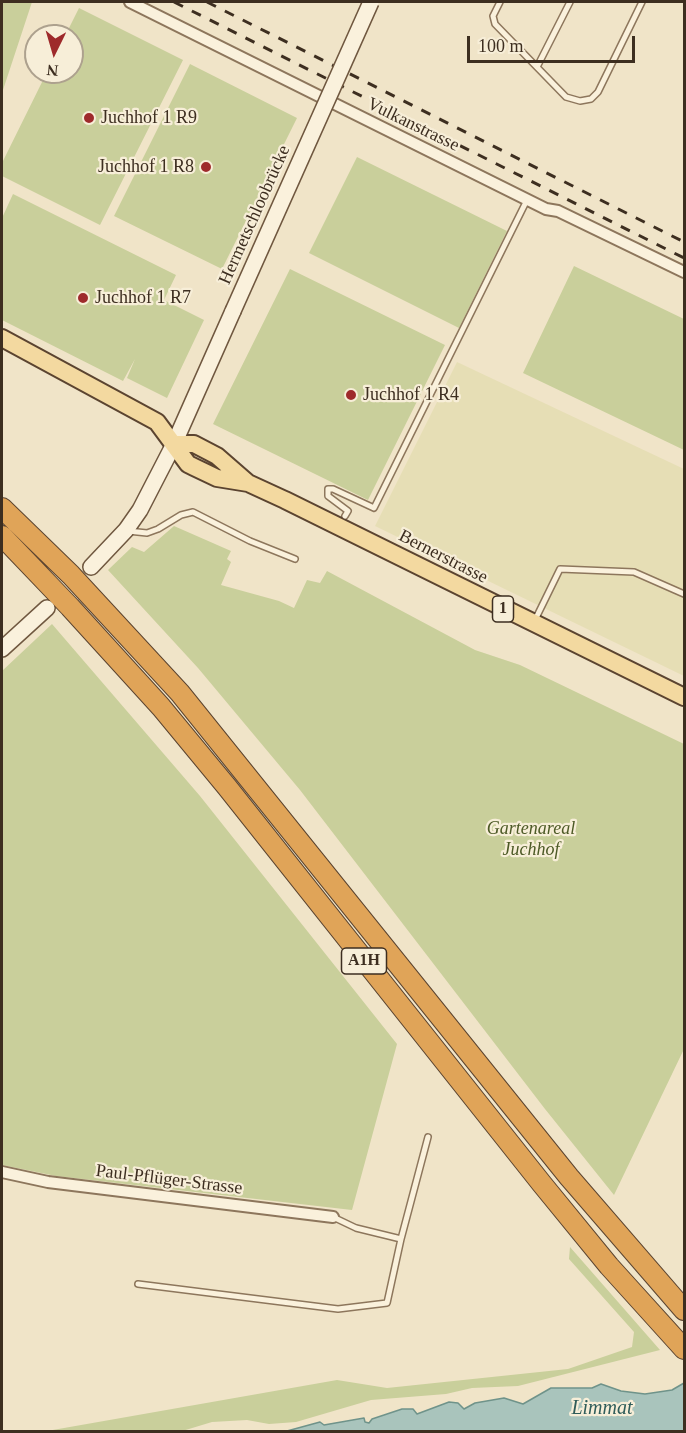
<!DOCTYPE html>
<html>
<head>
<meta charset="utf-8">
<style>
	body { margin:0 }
	#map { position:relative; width:686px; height:1433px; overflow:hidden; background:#f0e4c8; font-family:Georgia,serif }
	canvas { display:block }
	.frame { position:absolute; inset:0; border:3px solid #3d2e20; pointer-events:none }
	.north { position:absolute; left:24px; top:24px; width:60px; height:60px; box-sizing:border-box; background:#f7eed8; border:2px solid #ada18e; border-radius:50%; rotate:185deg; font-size:16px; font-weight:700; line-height:24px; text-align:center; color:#3d2e20 }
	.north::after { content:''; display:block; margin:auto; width:21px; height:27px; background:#9e2a2b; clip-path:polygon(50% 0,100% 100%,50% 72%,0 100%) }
	.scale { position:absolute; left:467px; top:36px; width:168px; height:27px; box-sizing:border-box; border:3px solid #3d2e20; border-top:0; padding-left:8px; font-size:18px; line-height:21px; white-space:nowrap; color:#3d2e20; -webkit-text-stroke:4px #f7eed8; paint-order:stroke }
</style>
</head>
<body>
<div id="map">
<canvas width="686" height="1433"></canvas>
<div class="frame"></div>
<div class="north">N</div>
<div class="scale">100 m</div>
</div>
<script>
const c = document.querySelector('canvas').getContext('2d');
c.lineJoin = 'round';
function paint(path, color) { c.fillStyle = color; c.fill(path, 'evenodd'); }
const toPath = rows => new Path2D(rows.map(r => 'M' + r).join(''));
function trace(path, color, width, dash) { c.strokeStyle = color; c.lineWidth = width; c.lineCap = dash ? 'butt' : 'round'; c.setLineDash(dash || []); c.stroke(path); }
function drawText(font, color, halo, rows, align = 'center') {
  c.font = font + ' Georgia,serif'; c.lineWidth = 4.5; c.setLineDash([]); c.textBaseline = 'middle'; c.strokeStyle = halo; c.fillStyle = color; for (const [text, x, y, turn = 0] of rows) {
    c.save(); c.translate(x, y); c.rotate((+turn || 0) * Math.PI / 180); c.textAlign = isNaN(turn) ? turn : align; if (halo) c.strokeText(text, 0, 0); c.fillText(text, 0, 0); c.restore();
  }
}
paint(toPath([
	[457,362,684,469,684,676,375,526]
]), '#e6deb5');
paint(toPath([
	[2,2,32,2,2,93],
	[79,8,183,60,100,225,2,176,2,163,47,72,72,72,72,36,65,36],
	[190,64,297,118,222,269,114,216],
	[357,157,507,231,459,328,309,253],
	[13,194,176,275,164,300,204,320,167,398,127,378,135,359,123,381,2,320,2,218],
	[574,266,684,319,684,450,523,373],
	[290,269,445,345,368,500,213,424],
	[174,526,231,551,227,559,231,562,221,585,279,601,294,608,307,580,320,583,327,571,475,650,520,665,684,744,684,1049,614,1195,545,1109,300,790,198,668,108,570,132,547,144,552],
	[52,624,200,796,397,1044,352,1210,56,1176,2,1165,2,671],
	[570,1247,660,1350,518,1386,472,1388,446,1394,371,1400,296,1422,269,1424,247,1420,212,1422,179,1432,47,1431,337,1380,387,1388,568,1369,632,1347,634,1332,569,1259]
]), '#c9cf9b');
const water = toPath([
	[684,1383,684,1431,287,1431,320,1422,324,1425,364,1418,365,1422,369,1423,372,1419,402,1409,413,1409,417,1414,449,1402,458,1403,464,1409,475,1403,504,1398,523,1404,551,1388,592,1388,601,1384,621,1391,645,1394,672,1390,684,1383]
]);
paint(water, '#a9c4bc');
trace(water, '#6f938a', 1.5);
const lane = toPath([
	[500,2,493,16,495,24,566,97,580,101,591,99,598,92,642,2],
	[537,67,570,2],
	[345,516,348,511,328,496,328,489,333,489,374,508,527,200],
	[128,531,147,533,158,529,181,515,193,512,250,541,295,559],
	[535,620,560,569,634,572,684,594],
	[401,1239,428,1137],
	[138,1284,338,1309,387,1303,401,1239,356,1228,333,1217]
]);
const street = toPath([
	[130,2,546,209,558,211,684,272],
	[2,1172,48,1182,333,1217]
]);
const secondary = toPath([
	[91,567,126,530,140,510,174,444,233,311],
	[2,649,47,608]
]);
const primary = toPath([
	[2,338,157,422,188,464,194,467,217,478,248,483,285,500,684,697],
	[174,444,194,444,217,456,248,483]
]);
const highway = toPath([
	[2,508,71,575,180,693,569,1177,684,1310],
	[2,536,70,607,161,707,227,787,542,1184,609,1266,684,1349]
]);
trace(lane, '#8d765c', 8);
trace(street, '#8d765c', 14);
trace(secondary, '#6f573f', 18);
trace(primary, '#5b4430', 20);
trace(highway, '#5b4430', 22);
trace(lane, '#faf1dc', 5);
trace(street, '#faf1dc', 10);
trace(secondary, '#faf1dc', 15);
trace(primary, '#f3d9a0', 16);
trace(highway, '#e0a458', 20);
trace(toPath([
	[174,2,684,258],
	[207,2,684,242]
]), '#3d2e20', 3, [10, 10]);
const secondaryBridge = toPath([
	[233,311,371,2]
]);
trace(secondaryBridge, '#6f573f', 18, []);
trace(secondaryBridge, '#faf1dc', 15);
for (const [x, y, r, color] of [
	[89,118,6,"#9e2a2b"],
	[206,167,6,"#9e2a2b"],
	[83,298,6,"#9e2a2b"],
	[351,395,6,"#9e2a2b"]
]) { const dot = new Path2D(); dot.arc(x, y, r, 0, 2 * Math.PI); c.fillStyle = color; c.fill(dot); trace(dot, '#f7eed8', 2); }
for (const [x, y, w] of [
	[503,609,21],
	[364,961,45]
]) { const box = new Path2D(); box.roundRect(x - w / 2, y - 13, w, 26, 4.5); c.fillStyle = '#f7eed8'; c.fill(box); trace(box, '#3d2e20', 1.5); }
drawText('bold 16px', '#3d2e20', null, [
	["1",503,609],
	["A1H",364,961]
]);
drawText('18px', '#3d2e20', '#f7eed8', [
	["Juchhof 1 R9",101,118],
	["Juchhof 1 R8",194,167,"right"],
	["Juchhof 1 R7",95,298],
	["Juchhof 1 R4",363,395]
], 'left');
drawText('18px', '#3d2e20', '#f7eed8', [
	["Vulkanstrasse",413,125,26],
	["Hermetschloobrücke",255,215,-66],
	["Bernerstrasse",443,557,27],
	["Paul-Pflüger-Strasse",169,1180,7]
]);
drawText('italic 18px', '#4d5a26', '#f7eed8', [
	["Gartenareal",531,829],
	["Juchhof",531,850]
]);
drawText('italic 20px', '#2f5d5a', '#f7eed8', [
	["Limmat",602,1409]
]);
</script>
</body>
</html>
